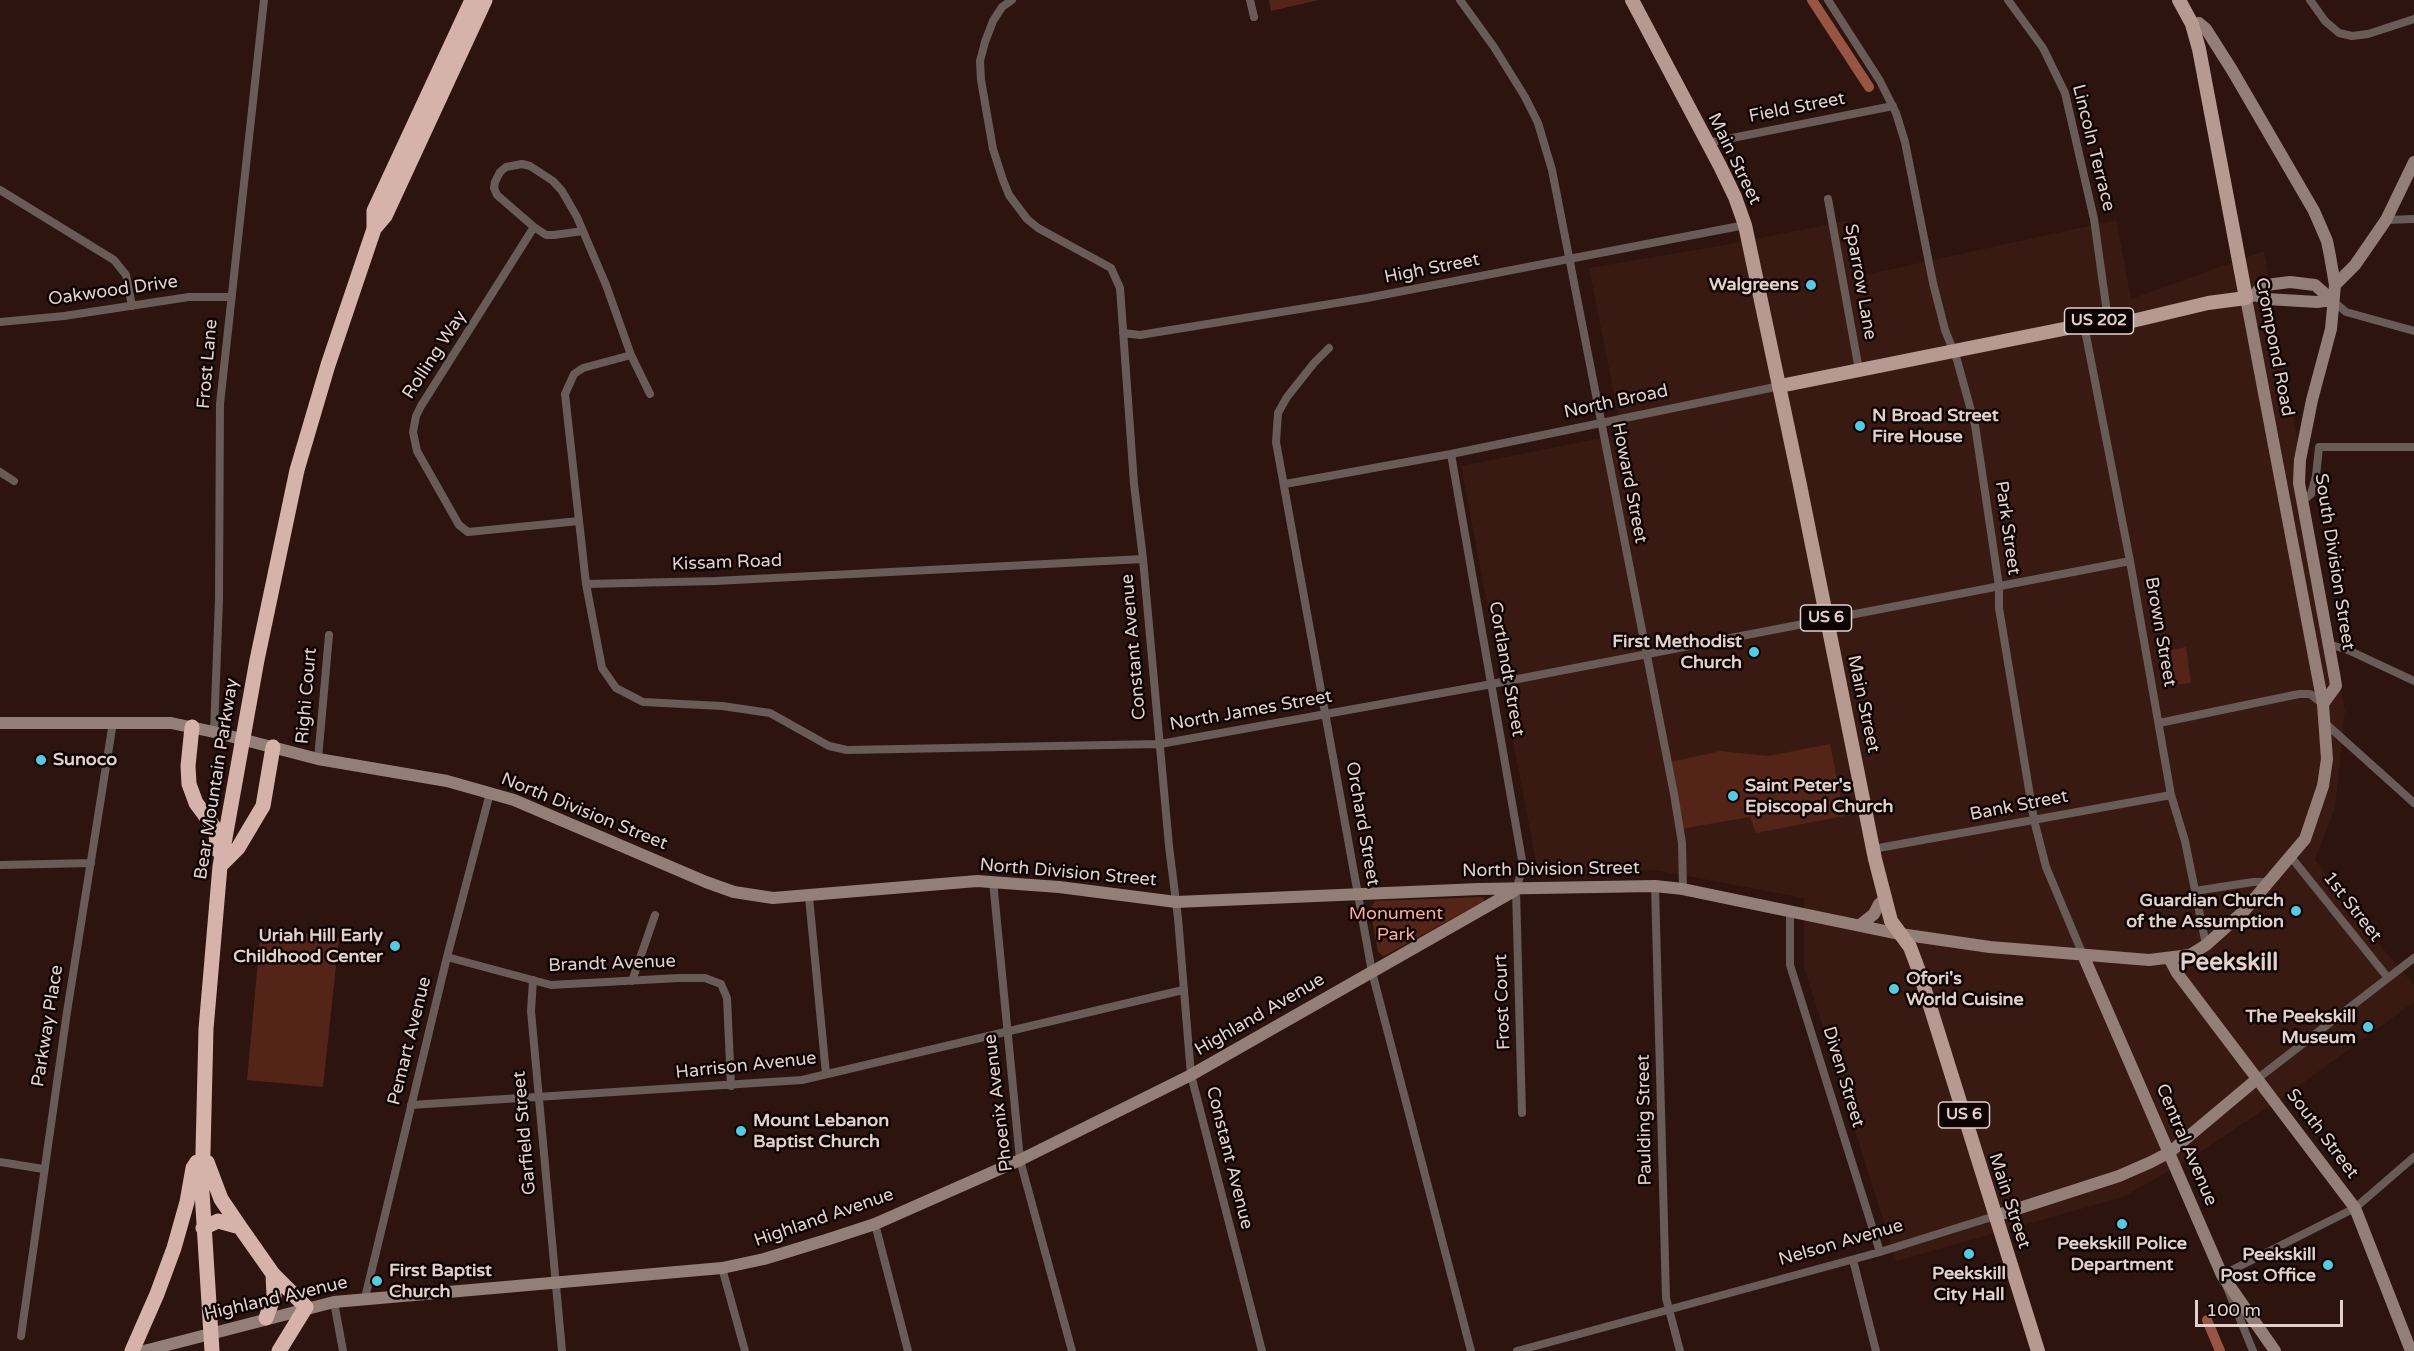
<!DOCTYPE html>
<html>
<head>
<meta charset="utf-8">
<style>
	body { margin:0 }
	#map { position:relative; width:2414px; height:1351px; overflow:hidden; background:#2d140e; font-family:"Varela Round",sans-serif }
	canvas { display:block }
	.scale { position:absolute; left:2195px; top:1300px; width:148px; height:27px; box-sizing:border-box; border:3px solid #e2d0cb; border-top:0; padding-left:8px; font-size:18px; line-height:21px; white-space:nowrap; color:#e2d0cb; -webkit-text-stroke:4px #0e0403; paint-order:stroke }
</style>
</head>
<body>
<div id="map">
<canvas width="2414" height="1351"></canvas>
<div class="scale">100 m</div>
</div>
<script>
const c = document.querySelector('canvas').getContext('2d');
c.lineJoin = 'round';
function paint(path, color) { c.fillStyle = color; c.fill(path, 'evenodd'); }
const toPath = rows => new Path2D(rows.map(r => 'M' + r).join(''));
function trace(path, color, width, dash) { c.strokeStyle = color; c.lineWidth = width; c.lineCap = dash ? 'butt' : 'round'; c.setLineDash(dash || []); c.stroke(path); }
function drawText(font, color, halo, rows, align = 'center') {
  c.font = font + ' "Varela Round",sans-serif'; c.lineWidth = 5; c.setLineDash([]); c.textBaseline = 'middle'; c.strokeStyle = halo; c.fillStyle = color; for (const [text, x, y, turn = 0] of rows) {
    c.save(); c.translate(x, y); c.rotate((+turn || 0) * Math.PI / 180); c.textAlign = isNaN(turn) ? turn : align; if (halo) c.strokeText(text, 0, 0); c.fillText(text, 0, 0); c.restore();
  }
}
paint(toPath([
	[2116,220,2131,299,2264,251,2345,711,2335,808,2315,859,2361,923,2414,985,2414,1002,2289,1093,2188,1160,2123,1197,1896,1261,1804,967,1804,898,1655,870,1539,877,1461,466,1622,434,1589,268,1719,246,1847,221,1860,276]
]), '#391a12');
paint(toPath([
	[1269,0,1319,0,1271,11],
	[2186,647,2191,683,2175,685,2170,650],
	[1830,744,1844,816,1756,833,1750,817,1680,829,1671,762,1720,751,1768,756],
	[1484,897,1484,901,1386,955,1383,956,1378,952,1370,908,1375,901],
	[261,928,339,938,323,1087,247,1080]
]), '#542418');
trace(toPath([
	[1812,0,1869,87],
	[2207,1320,2220,1351]
]), '#985544', 10);
trace(toPath([
	[1012,0,1002,7,993,21,985,42,980,61,981,80,993,149,1003,180,1009,195,1027,219,1038,228,1111,268,1120,288,1134,484,1143,559,1169,846,1178,918,1191,1075,1262,1351],
	[1250,0,1254,17],
	[1460,0,1494,47,1525,97,1538,123,1552,170,1674,794,1682,843,1683,889],
	[1828,0,1880,81,1896,113,1905,142,1933,283,1945,330,1957,360,1975,425,1999,586,1999,608,2034,820,2046,867,2083,955],
	[2008,0,2043,48,2065,93,2094,219,2108,320],
	[2310,0,2325,21,2339,33,2352,36,2368,34,2414,19],
	[1707,143,1893,106],
	[0,190,114,260,126,275,132,306],
	[1828,199,1859,370],
	[2386,220,2414,219],
	[534,227,421,406,416,416,413,432,417,451,459,525,468,532,579,521],
	[583,231,554,235,546,235,534,227,497,195,494,188,495,182,500,172,506,167,522,164,530,166,553,181,562,191,577,217,606,285,631,355,650,394],
	[2332,300,2346,312,2414,331],
	[0,322,64,316,189,297,230,297],
	[2084,325,2130,561,2171,795,2185,841,2206,945],
	[1123,333,1140,335,1367,298,1745,225],
	[1329,348,1314,363,1287,397,1278,413,1276,442,1372,972,1471,1351],
	[631,355,583,368,574,374,565,394,586,584,602,668,616,688,643,702,722,706,770,713,829,746,847,750,1160,744,1492,684,2130,561],
	[1451,454,1523,866,1516,890,1522,1113],
	[0,472,14,481],
	[1285,484,1451,454,1780,386],
	[2302,501,2311,494,2316,476,2319,447,2414,447],
	[586,584,715,581,1143,559],
	[2328,644,2348,650,2414,681],
	[2159,723,2299,694,2310,694,2323,704],
	[2325,723,2414,803],
	[214,732,219,599,220,404,264,0],
	[318,759,329,635],
	[1873,849,2171,795],
	[2291,857,2388,978],
	[0,865,91,863],
	[993,881,1020,1160,1072,1351],
	[1655,886,1666,1298,1680,1351],
	[2195,891,2253,882,2270,882],
	[809,897,826,1074],
	[1790,910,1790,965,1880,1252],
	[447,957,551,985,679,978,705,978,721,984,727,998,731,1086],
	[533,980,531,1011,562,1351],
	[632,981,655,915],
	[2257,1079,2414,958],
	[411,1105,802,1080,1183,990],
	[0,1162,43,1169],
	[875,1224,908,1351],
	[1853,1260,1876,1351],
	[722,1268,745,1351],
	[365,1298,447,957,490,793],
	[334,1302,343,1351],
	[21,1336,67,1012,113,722],
	[1517,1351,1880,1252,1995,1216],
	[2253,1351,2222,1275,2355,1208,2414,1157]
]), '#695b57', 8);
trace(toPath([
	[2192,24,2199,23,2206,29,2232,70,2314,211,2327,241,2330,256,2335,285,2331,329,2312,400,2300,460,2299,483,2335,679,2336,686,2323,704],
	[2335,285,2355,265,2386,220,2414,162],
	[2255,295,2267,299,2317,302,2332,300],
	[0,723,171,723,214,732,318,759,447,781,514,800,706,882,734,892,773,898,977,881,1059,887,1176,902,1479,889,1655,886,1683,889,1900,934,1990,947,2149,960,2190,955,2206,945,2244,911,2305,839,2323,786,2327,759,2323,704,2246,298,2255,295,2259,289,2266,285,2290,282,2315,285,2332,300],
	[1860,925,1874,914,1879,904,1886,898],
	[2083,955,2222,1275,2275,1351],
	[2169,958,2177,973,2355,1208,2411,1351],
	[1995,1216,2119,1176,2151,1162,2170,1152,2257,1079],
	[144,1351,334,1302,722,1268,764,1259,826,1240,875,1224,1020,1160,1191,1075,1514,891]
]), '#947e78', 12);
trace(toPath([
	[1632,0,1720,166,1735,197,1745,225,1800,485,1875,859,1891,921,1910,947,1919,971,2038,1351],
	[1780,386,2108,320,2128,322,2208,303,2246,298,2199,49,2192,24,2179,0]
]), '#b69a92', 14);
trace(toPath([
	[374,229,385,216,485,0],
	[192,727,188,766,189,784,196,803,216,830,217,850],
	[220,866,238,848,263,806,273,747],
	[207,1162,221,1199,240,1227,273,1274,306,1307,279,1351],
	[203,1228,218,1221,240,1227],
	[266,1318,274,1296,273,1274],
	[132,1351,157,1294,174,1248,187,1202,193,1168,197,1162],
	[212,1351,202,1192,206,1029,220,866,257,660,297,470,328,365,374,229,374,211,472,0]
]), '#d5b3aa', 15);
for (const [x, y, r, color] of [
	[1811,285,6,"#57c9e2"],
	[1860,426,6,"#57c9e2"],
	[1754,652,6,"#57c9e2"],
	[41,760,6,"#57c9e2"],
	[1733,796,6,"#57c9e2"],
	[2296,911,6,"#57c9e2"],
	[395,946,6,"#57c9e2"],
	[1894,989,6,"#57c9e2"],
	[2368,1027,6,"#57c9e2"],
	[741,1131,6,"#57c9e2"],
	[2122,1224,6,"#57c9e2"],
	[1969,1254,6,"#57c9e2"],
	[2328,1265,6,"#57c9e2"],
	[377,1281,6,"#57c9e2"]
]) { const dot = new Path2D(); dot.arc(x, y, r, 0, 2 * Math.PI); c.fillStyle = color; c.fill(dot); trace(dot, '#0e0403', 2); }
for (const [x, y, w] of [
	[2099,321,69],
	[1826,618,51],
	[1964,1115,51]
]) { const box = new Path2D(); box.roundRect(x - w / 2, y - 13, w, 26, 4.5); c.fillStyle = '#0e0403'; c.fill(box); trace(box, '#e2d0cb', 1.5); }
drawText('bold 16px', '#e2d0cb', null, [
	["US 202",2099,321],
	["US 6",1826,618],
	["US 6",1964,1115]
]);
drawText('18px', '#e2d0cb', '#0e0403', [
	["Field Street",1797,108,-11],
	["Lincoln Terrace",2093,148,76],
	["Main Street",1734,159,64],
	["High Street",1432,269,-11],
	["Sparrow Lane",1860,282,80],
	["Oakwood Drive",113,291,-8],
	["Crompond Road",2274,347,79],
	["Rolling Way",435,355,-57],
	["Frost Lane",208,364,-85],
	["North Broad",1616,402,-12],
	["Howard Street",1629,483,79],
	["Park Street",2007,528,82],
	["South Division Street",2334,562,81],
	["Kissam Road",727,563,-2],
	["Brown Street",2160,632,80],
	["Constant Avenue",1134,647,-95],
	["Cortlandt Street",1506,669,80],
	["Righi Court",307,696,-85],
	["Main Street",1863,704,78],
	["North James Street",1251,711,-10],
	["Bear Mountain Parkway",217,779,-81],
	["Bank Street",2019,806,-11],
	["North Division Street",584,812,22],
	["Orchard Street",1362,824,80],
	["North Division Street",1551,870,-1],
	["North Division Street",1068,873,5],
	["1st Street",2352,907,52],
	["Brandt Avenue",612,964,-2],
	["Frost Court",1503,1002,-92],
	["Highland Avenue",1260,1015,-30],
	["Parkway Place",48,1026,-81],
	["Pemart Avenue",410,1041,-76],
	["Harrison Avenue",746,1066,-6],
	["Diven Street",1843,1077,73],
	["Phoenix Avenue",999,1103,-97],
	["Paulding Street",1645,1120,-91],
	["Garfield Street",525,1133,-95],
	["South Street",2322,1134,53],
	["Central Avenue",2186,1145,67],
	["Constant Avenue",1229,1158,76],
	["Main Street",2009,1201,72],
	["Highland Avenue",824,1218,-19],
	["Nelson Avenue",1841,1243,-16],
	["Highland Avenue",276,1299,-13]
]);
drawText('bold 18px', '#e2d0cb', '#0e0403', [
	["Walgreens",1799,285],
	["N Broad Street",1872,416,"left"],
	["Fire House",1872,437,"left"],
	["First Methodist",1742,642],
	["Church",1742,663],
	["Sunoco",53,760,"left"],
	["Saint Peter's",1745,786,"left"],
	["Episcopal Church",1745,807,"left"],
	["Guardian Church",2284,901],
	["of the Assumption",2284,922],
	["Uriah Hill Early",383,936],
	["Childhood Center",383,957],
	["Ofori's",1906,979,"left"],
	["World Cuisine",1906,1000,"left"],
	["The Peekskill",2356,1017],
	["Museum",2356,1038],
	["Mount Lebanon",753,1121,"left"],
	["Baptist Church",753,1142,"left"],
	["Peekskill Police",2122,1244,"center"],
	["Department",2122,1265,"center"],
	["Peekskill",2316,1255],
	["Post Office",2316,1276],
	["First Baptist",389,1271,"left"],
	["Church",389,1292,"left"],
	["Peekskill",1969,1274,"center"],
	["City Hall",1969,1295,"center"]
], 'right');
drawText('18px', '#fbab97', '#0e0403', [
	["Monument",1396,914],
	["Park",1396,935]
]);
drawText('bold 24px', '#e2d0cb', '#0e0403', [
	["Peekskill",2229,964]
]);
</script>
</body>
</html>
